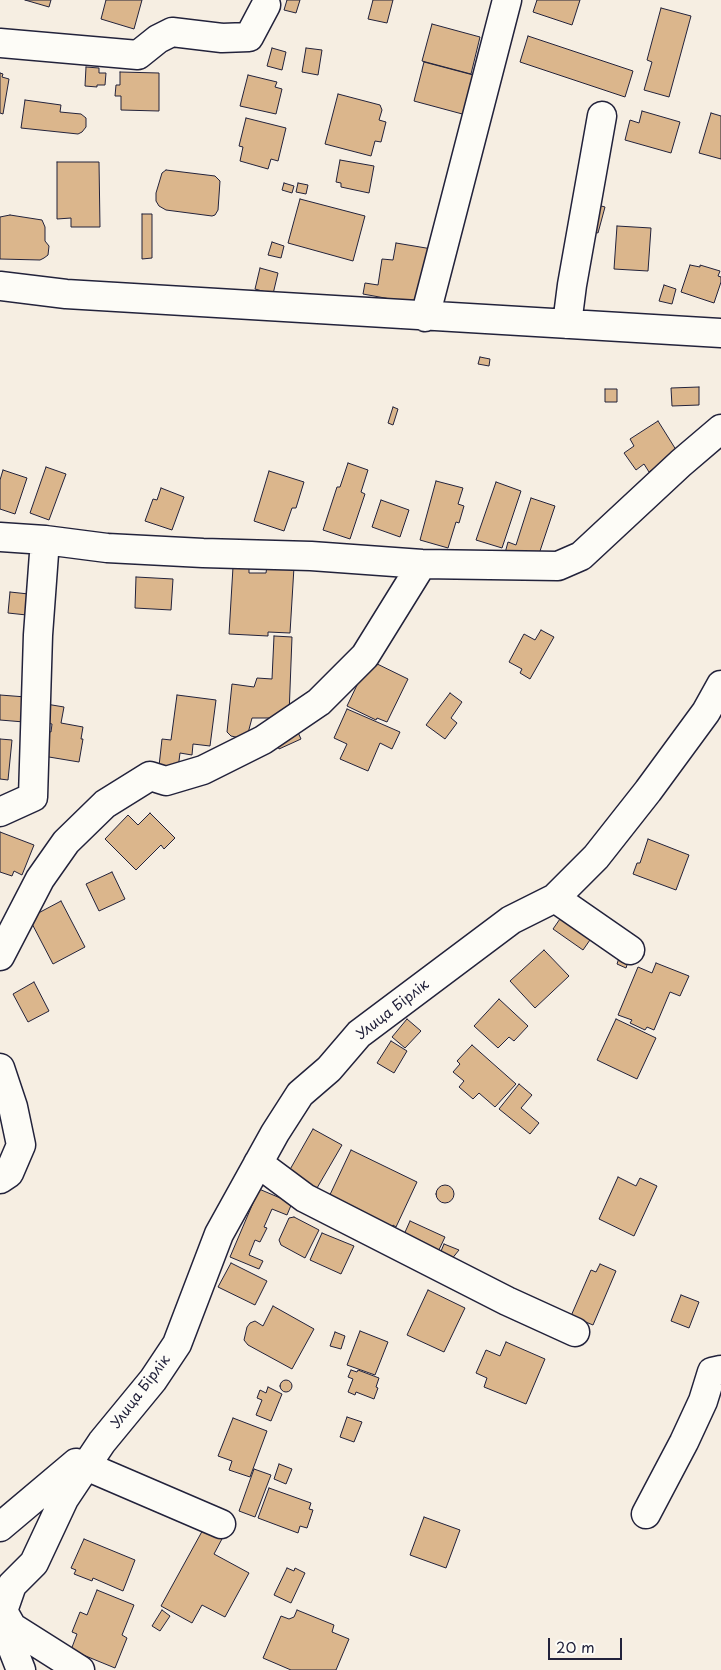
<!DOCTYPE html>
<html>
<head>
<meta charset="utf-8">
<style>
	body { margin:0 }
	#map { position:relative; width:721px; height:1670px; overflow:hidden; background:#f6eee2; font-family:"Playpen Sans",sans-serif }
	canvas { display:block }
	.scale { position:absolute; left:548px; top:1638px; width:74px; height:22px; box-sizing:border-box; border:2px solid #22223b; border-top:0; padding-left:6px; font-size:15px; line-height:18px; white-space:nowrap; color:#22223b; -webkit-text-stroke:4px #fdfcf7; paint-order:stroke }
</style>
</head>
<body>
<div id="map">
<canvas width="721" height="1670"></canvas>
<div class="scale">20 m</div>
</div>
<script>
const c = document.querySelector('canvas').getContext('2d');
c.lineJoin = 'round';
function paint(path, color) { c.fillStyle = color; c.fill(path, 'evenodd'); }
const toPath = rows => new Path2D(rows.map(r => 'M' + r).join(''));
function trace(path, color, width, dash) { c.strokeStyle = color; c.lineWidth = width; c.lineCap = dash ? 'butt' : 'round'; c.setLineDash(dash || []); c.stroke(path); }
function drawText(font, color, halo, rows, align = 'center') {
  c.font = font + ' "Playpen Sans",sans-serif'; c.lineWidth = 4; c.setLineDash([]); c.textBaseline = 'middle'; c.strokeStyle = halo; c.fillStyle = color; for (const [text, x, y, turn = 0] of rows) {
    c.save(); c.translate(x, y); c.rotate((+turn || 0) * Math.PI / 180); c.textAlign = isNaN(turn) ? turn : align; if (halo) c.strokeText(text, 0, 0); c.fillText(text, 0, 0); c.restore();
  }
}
const building = toPath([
	[25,0,51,0,49,7,25,0],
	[106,0,142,0,134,29,101,19,106,0],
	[287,0,300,0,296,13,284,10,287,0],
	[373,0,393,0,387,23,368,19,373,0],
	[537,0,580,0,572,25,533,12,537,0],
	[661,8,691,16,669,97,644,90,652,62,647,60,661,8],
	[432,24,480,37,471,74,422,61,432,24],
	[528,36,633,71,625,97,520,62,528,36],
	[272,48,286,52,282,70,267,66,272,48],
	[306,48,322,50,318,75,302,72,306,48],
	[424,62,477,76,466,115,414,101,424,62],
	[86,67,99,68,99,73,106,73,105,85,97,85,97,87,85,86,86,67],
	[120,72,159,73,159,111,121,110,121,96,115,96,116,85,120,85,120,72],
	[0,73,3,74,2,77,9,79,3,114,0,113,0,73],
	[248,75,277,82,275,87,282,89,276,114,240,106,248,75],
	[338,94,380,105,382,110,379,120,386,122,381,142,375,141,371,156,325,144,338,94],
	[25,100,61,105,60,112,81,114,86,118,86,127,82,132,78,134,21,128,25,100],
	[642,111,680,122,671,153,625,140,630,120,639,123,642,111],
	[711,113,721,116,721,159,699,153,711,113],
	[246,118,286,128,278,161,271,159,268,169,240,161,243,147,239,146,246,118],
	[340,160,374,166,369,193,341,187,341,183,336,182,340,160],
	[57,162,99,162,100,227,71,227,71,218,57,219,57,162],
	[166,170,215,176,220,181,218,210,215,215,212,216,166,210,159,206,156,201,156,193,162,173,166,170],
	[284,183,294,186,292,193,282,190,284,183],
	[298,183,308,185,306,194,296,192,298,183],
	[300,199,365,216,353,261,288,243,300,199],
	[594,204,605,207,598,233,587,230,594,204],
	[142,214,152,214,152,258,142,259,142,214],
	[10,215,42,220,45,227,45,241,49,246,48,255,44,258,40,260,0,259,0,217,10,215],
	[617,226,651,228,648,271,614,269,617,226],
	[272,242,284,246,281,258,268,255,272,242],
	[396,243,432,249,423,305,363,294,365,283,378,285,382,259,393,260,396,243],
	[690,265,700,267,700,265,720,271,718,276,721,277,721,282,714,303,681,292,690,265],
	[260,268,278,273,273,294,255,289,260,268],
	[664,285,676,289,672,304,659,301,664,285],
	[480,357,490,359,489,366,478,364,480,357],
	[699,387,699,405,672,406,671,388,699,387],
	[605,389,617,389,617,402,605,402,605,389],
	[393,407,398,409,393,425,388,423,393,407],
	[658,421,678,453,649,472,644,464,636,470,624,453,634,446,630,439,658,421],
	[348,463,368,470,361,492,365,494,350,539,323,530,337,487,340,487,348,463],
	[46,467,66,474,49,520,30,513,46,467],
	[3,470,27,478,15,514,0,509,0,480,3,470],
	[269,471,304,482,296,508,292,508,284,531,254,521,269,471],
	[436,481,463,488,458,504,464,506,459,523,456,522,448,548,420,540,436,481],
	[496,482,521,491,502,548,476,540,496,482],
	[161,488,184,497,172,530,145,521,153,499,157,500,161,488],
	[531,498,555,506,536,563,505,553,508,542,516,545,531,498],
	[381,500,409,510,400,537,372,527,381,500],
	[267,566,294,567,290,633,268,632,268,636,229,634,233,567,249,567,249,573,266,573,267,566],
	[136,577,173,579,171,610,135,608,136,577],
	[10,592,38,595,36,616,8,613,10,592],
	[541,630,554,637,530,679,520,673,522,669,509,662,524,634,535,640,541,630],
	[274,636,292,637,289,715,285,718,252,718,247,737,244,739,231,736,227,732,232,684,254,687,257,678,272,679,274,636],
	[369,660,408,679,387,722,377,718,376,720,347,706,369,660],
	[450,693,462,702,451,718,457,723,445,739,426,725,450,693],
	[0,695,26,697,24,722,0,720,0,695],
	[177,695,216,700,210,746,193,744,192,755,180,753,178,769,159,766,162,739,171,740,177,695],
	[46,704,64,707,61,723,83,727,81,739,83,739,79,762,43,756,43,730,51,732,52,724,43,722,46,704],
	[347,709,400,732,392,749,380,743,368,771,340,759,347,744,334,738,347,709],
	[297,730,301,739,279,749,275,740,297,730],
	[0,739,12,740,8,780,0,779,0,739],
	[150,813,175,838,164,849,161,845,136,870,105,839,128,815,138,825,150,813],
	[0,832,34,845,22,875,14,871,12,876,0,872,0,832],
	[648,839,689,855,676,890,633,874,637,863,640,863,648,839],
	[112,872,125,899,99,911,86,884,112,872],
	[61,901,85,947,53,964,29,918,61,901],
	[562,916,592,937,583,950,553,929,562,916],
	[544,950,569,976,535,1008,510,981,544,950],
	[619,958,628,962,626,968,617,964,619,958],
	[656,963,689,976,680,996,670,992,654,1030,647,1027,645,1030,630,1023,632,1020,618,1015,638,967,652,973,656,963],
	[34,982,49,1011,28,1022,13,994,34,982],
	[499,999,528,1026,514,1041,509,1037,498,1048,474,1026,499,999],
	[407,1019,421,1031,405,1048,392,1037,407,1019],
	[616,1019,656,1038,637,1079,597,1060,616,1019],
	[391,1041,407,1051,394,1073,377,1063,391,1041],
	[472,1045,516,1084,495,1107,479,1093,473,1099,459,1087,464,1081,453,1072,460,1064,457,1061,472,1045],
	[519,1084,532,1095,521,1108,539,1123,530,1134,499,1109,519,1084],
	[313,1129,342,1145,317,1188,288,1173,313,1129],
	[351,1150,417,1182,396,1227,393,1225,390,1231,327,1201,351,1150],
	[618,1177,636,1186,640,1178,657,1186,634,1236,599,1219,618,1177],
	'436 1194a9 9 0 1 1 18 0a9 9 0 1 1-18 0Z',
	[259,1189,292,1203,287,1215,272,1209,264,1227,267,1228,260,1242,255,1240,249,1255,263,1261,259,1269,230,1257,259,1189],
	[294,1217,319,1230,305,1258,281,1245,279,1240,289,1218,294,1217],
	[410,1221,445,1237,437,1254,402,1239,410,1221],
	[322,1233,354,1246,341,1274,310,1260,322,1233],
	[444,1244,459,1250,451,1260,439,1256,444,1244],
	[231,1263,267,1281,255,1305,218,1287,231,1263],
	[600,1264,616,1271,593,1325,571,1316,591,1270,596,1272,600,1264],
	[428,1290,465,1308,444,1352,407,1335,428,1290],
	[681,1295,699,1302,689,1328,671,1321,681,1295],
	[273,1306,314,1329,292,1369,248,1345,244,1340,247,1327,250,1323,255,1321,263,1326,273,1306],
	[360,1331,388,1342,375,1375,347,1365,360,1331],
	[335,1332,345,1336,341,1349,330,1346,335,1332],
	[506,1342,545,1359,526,1404,484,1387,487,1378,476,1373,486,1350,500,1356,506,1342],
	[351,1370,357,1372,358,1370,379,1378,376,1387,378,1388,374,1399,356,1392,355,1395,348,1392,353,1379,348,1377,351,1370],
	'280 1386a6 6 0 1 1 12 0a6 6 0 1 1-12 0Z',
	[268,1387,282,1394,271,1421,256,1415,262,1400,257,1398,260,1390,266,1393,268,1387],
	[347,1417,362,1422,354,1442,340,1437,347,1417],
	[233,1418,267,1431,250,1477,229,1470,232,1461,218,1456,233,1418],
	[279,1464,292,1469,286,1484,274,1479,279,1464],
	[254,1469,271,1475,255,1517,239,1511,254,1469],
	[269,1488,311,1503,309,1509,313,1510,307,1528,300,1526,298,1533,258,1518,269,1488],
	[424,1517,460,1530,446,1568,410,1555,424,1517],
	[205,1526,223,1537,214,1554,249,1573,225,1617,202,1605,192,1623,161,1606,205,1526],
	[84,1539,135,1560,123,1591,93,1578,92,1581,74,1574,76,1570,71,1568,84,1539],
	[287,1568,294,1571,295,1568,305,1573,291,1603,274,1595,287,1568],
	[97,1590,134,1605,122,1635,127,1638,115,1668,71,1650,77,1634,72,1632,80,1612,87,1615,97,1590],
	[162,1610,170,1616,160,1631,152,1626,162,1610],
	[297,1610,334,1625,332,1632,349,1639,336,1670,291,1670,263,1658,281,1616,289,1619,294,1617,297,1610]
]);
paint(building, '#dbb68c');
trace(building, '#22223b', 1);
const minor = toPath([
	[0,43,138,55,158,39,172,32,222,38,249,37,266,5],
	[0,286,66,294,721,333],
	[425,317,507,0],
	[567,324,572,285,602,116],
	[0,537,45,540,107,548,203,553,311,556,422,564,558,566,581,556,681,463,721,429],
	[0,812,33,797,38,635,45,540],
	[555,898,630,950],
	[0,956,40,879,66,842,105,804,150,776,166,781,203,770,263,740,319,702,365,656,422,564],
	[0,1068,13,1107,21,1145,9,1173,0,1179],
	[258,1163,305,1198,507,1301,575,1332],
	[86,1466,221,1524],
	[646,1514,684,1442,703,1401,712,1372,721,1370],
	[0,1527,76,1463],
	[9,1622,10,1642,21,1670],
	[80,1670,12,1627,3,1611,12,1585,34,1563,64,1499,102,1442,153,1380,177,1344,219,1234,275,1133,300,1094,329,1069,359,1034,511,920,555,898,596,857,648,791,706,712,721,685]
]);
trace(minor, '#22223b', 31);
trace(minor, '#fdfcf7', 28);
drawText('14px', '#22223b', '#fdfcf7', [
	["Улица Бірлік",393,1010,-38],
	["Улица Бірлік",141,1392,-53]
]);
</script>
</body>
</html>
